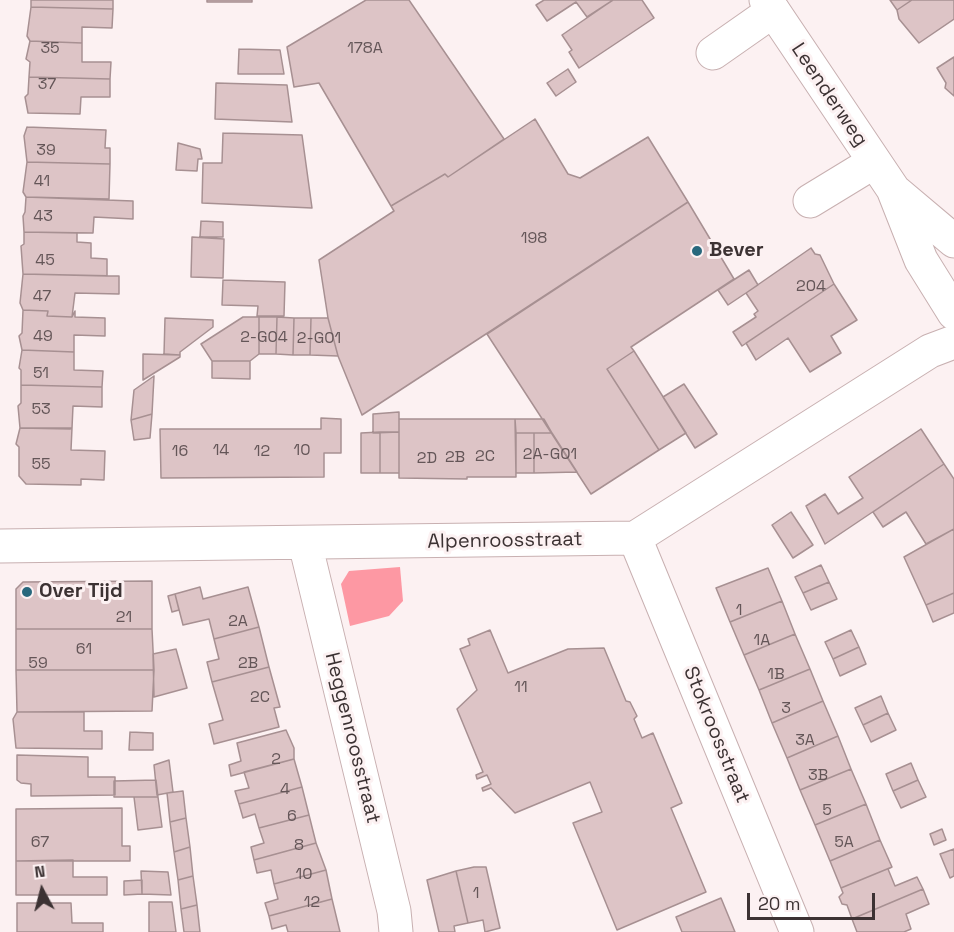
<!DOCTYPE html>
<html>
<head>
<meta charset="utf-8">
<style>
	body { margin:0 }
	#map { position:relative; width:954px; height:932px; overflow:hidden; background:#fcf1f2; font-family:"Space Grotesk",sans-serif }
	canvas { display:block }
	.north { position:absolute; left:12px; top:860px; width:60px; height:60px; -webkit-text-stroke:4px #fcf1f2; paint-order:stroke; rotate:353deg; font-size:16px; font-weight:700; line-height:24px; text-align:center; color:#3c3233 }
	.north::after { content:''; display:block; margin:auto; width:21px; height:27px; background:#3c3233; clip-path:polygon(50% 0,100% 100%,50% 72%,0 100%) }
	.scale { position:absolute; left:747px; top:893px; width:128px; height:27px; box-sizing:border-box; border:3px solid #3c3233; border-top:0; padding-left:8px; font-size:18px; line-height:21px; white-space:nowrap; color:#3c3233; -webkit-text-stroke:4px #fcf1f2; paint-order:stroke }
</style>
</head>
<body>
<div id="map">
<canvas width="954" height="932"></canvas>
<div class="north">N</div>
<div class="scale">20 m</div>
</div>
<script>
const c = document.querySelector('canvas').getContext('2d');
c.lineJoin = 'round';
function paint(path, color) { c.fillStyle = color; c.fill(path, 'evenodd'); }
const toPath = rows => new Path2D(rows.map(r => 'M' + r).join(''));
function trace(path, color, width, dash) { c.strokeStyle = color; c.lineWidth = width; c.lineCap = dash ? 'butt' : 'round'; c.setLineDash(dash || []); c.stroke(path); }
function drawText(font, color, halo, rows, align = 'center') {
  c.font = font + ' "Space Grotesk",sans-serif'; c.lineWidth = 6; c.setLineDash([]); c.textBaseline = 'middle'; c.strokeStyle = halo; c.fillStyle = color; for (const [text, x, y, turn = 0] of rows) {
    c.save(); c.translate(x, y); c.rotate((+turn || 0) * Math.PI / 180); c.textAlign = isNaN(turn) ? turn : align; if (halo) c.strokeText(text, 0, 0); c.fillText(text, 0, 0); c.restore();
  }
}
paint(toPath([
	[400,567,403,601,389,616,350,626,341,584,349,571]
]), '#fd98a3');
const building = toPath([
	[31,0,113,0,113,9,31,7,31,0],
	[207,0,252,0,252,2,207,2,207,0],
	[366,0,409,0,504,139,448,177,445,174,391,206,319,83,294,87,287,47,366,0],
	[544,0,613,0,587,17,576,2,547,21,536,5,544,0],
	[613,0,642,0,654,18,579,68,569,52,572,50,562,35,613,0],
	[890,0,912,0,897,10,890,0],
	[912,0,954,0,954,19,919,43,899,19,897,10,912,0],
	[31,7,113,9,112,28,82,27,82,43,30,41,27,36,31,7],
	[30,41,82,43,82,62,111,62,110,79,29,77,30,62,26,59,30,41],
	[239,49,280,50,284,74,238,74,239,49],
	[954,57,954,96,945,88,946,83,937,68,954,57],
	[568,69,576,82,556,96,547,83,568,69],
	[29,77,110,79,110,97,81,97,80,114,28,113,25,97,28,94,29,77],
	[216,83,287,85,292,122,215,119,216,83],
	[535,119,568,174,580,178,648,137,688,202,362,415,338,356,328,318,319,260,394,211,391,206,445,174,448,177,535,119],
	[27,127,106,130,105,148,110,148,110,164,27,162,24,136,27,127],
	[223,133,302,135,312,208,202,203,203,163,222,163,223,133],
	[178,143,200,149,202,159,198,159,197,171,176,170,178,143],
	[27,162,110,164,109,199,26,197,23,192,27,162],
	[26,197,133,201,133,219,94,217,93,233,24,232,23,216,25,212,26,197],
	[688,202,734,279,631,347,634,351,607,369,659,450,591,494,487,334,688,202],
	[201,221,223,222,223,237,200,237,201,221],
	[24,232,77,233,77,242,91,243,91,258,107,259,107,276,23,274,21,246,24,244,24,232],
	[192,237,224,239,223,278,191,277,192,237],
	[811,248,815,254,820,255,834,284,742,346,733,332,756,317,754,314,758,311,746,293,811,248],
	[749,270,758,285,728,305,718,290,749,270],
	[23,274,119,276,119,294,75,293,72,317,47,316,48,311,23,310,20,303,23,274],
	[223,280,285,282,284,316,257,316,258,306,222,305,223,280],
	[834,284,857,320,831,336,841,353,810,372,788,338,756,360,746,343,834,284],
	[23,310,48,311,47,316,72,317,75,311,75,317,105,318,105,336,74,335,74,352,22,350,19,336,22,333,23,310],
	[243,317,259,317,259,354,250,361,212,361,201,344,243,317],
	[259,317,277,317,276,354,259,354,259,317],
	[277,317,294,318,293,355,276,354,277,317],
	[165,318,213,320,213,327,180,352,180,355,164,354,165,318],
	[294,318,311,318,310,355,293,355,294,318],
	[311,318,328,318,338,356,310,355,311,318],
	[22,350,74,352,74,370,103,371,102,387,21,385,21,370,19,368,22,350],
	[634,351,686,433,659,450,607,369,634,351],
	[143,354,180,355,180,357,143,380,143,354],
	[212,361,250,361,250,379,212,378,212,361],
	[154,376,152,414,131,420,134,390,154,376],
	[684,384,717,434,695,448,663,397,684,384],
	[21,385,102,387,102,407,73,406,72,428,70,429,20,428,18,406,21,403,21,385],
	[399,412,399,432,373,433,373,414,399,412],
	[152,414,150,438,134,440,131,420,152,414],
	[321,418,341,419,341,453,324,453,324,477,161,478,160,429,321,429,321,418],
	[399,419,515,419,516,477,467,477,467,479,399,478,399,419],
	[515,419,544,419,552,433,516,433,515,419],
	[20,428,72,428,71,450,105,451,104,480,81,479,81,485,26,484,19,476,19,447,16,444,20,428],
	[921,429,944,464,825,544,806,506,825,494,838,514,863,498,849,477,921,429],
	[380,432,399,432,399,473,380,473,380,432],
	[380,432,380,473,361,473,361,433,380,432],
	[516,433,534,433,534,473,516,473,516,433],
	[534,433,552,433,577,472,534,473,534,433],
	[944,464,954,479,954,529,926,544,906,512,883,527,873,512,944,464],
	[791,512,813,545,793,558,772,525,791,512],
	[954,529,954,593,926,605,904,557,954,529],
	[821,565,829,582,803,593,795,577,821,565],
	[768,568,782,601,730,622,716,588,768,568],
	[152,581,152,629,16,629,16,589,23,582,152,581],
	[829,582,837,599,811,610,803,593,829,582],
	[200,587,203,599,248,587,259,627,214,639,209,619,183,625,175,594,200,587],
	[954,593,954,613,933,622,926,605,954,593],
	[175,594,179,610,172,612,168,596,175,594],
	[782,601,795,634,744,655,730,622,782,601],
	[259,627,269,667,212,682,207,662,219,659,214,639,259,627],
	[16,629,152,629,154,670,16,670,16,629],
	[490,630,508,673,568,649,604,648,626,701,630,702,637,716,634,719,642,738,653,733,682,803,671,808,706,892,617,930,573,823,602,812,590,782,515,813,491,788,483,791,482,788,491,784,487,775,477,779,476,775,483,772,457,709,477,690,460,649,470,645,468,639,490,630],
	[851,630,859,647,833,659,825,642,851,630],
	[795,634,810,669,759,690,744,655,795,634],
	[859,647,866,664,840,676,833,659,859,647],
	[176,649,187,688,154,697,153,654,176,649],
	[269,667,280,707,274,708,279,727,214,744,209,724,223,720,212,682,269,667],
	[810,669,823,701,772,723,759,690,810,669],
	[16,670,154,670,152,711,17,712,16,670],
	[881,696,888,713,863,725,855,708,881,696],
	[823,701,838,736,787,758,772,723,823,701],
	[17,712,84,712,84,731,102,731,102,749,16,748,13,719,17,712],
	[888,713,896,730,871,742,863,725,888,713],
	[286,730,294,748,294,759,231,776,229,765,241,761,237,743,286,730],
	[130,732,153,733,153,750,129,750,130,732],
	[838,736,851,769,800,790,787,758,838,736],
	[17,755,88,757,88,777,115,777,115,795,31,796,31,784,21,783,17,780,17,755],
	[294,759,302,787,239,804,235,791,249,788,244,772,294,759],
	[169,760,173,792,157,795,154,765,169,760],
	[911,763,918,780,893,791,886,774,911,763],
	[851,769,866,804,815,825,800,790,851,769],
	[156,780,158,797,114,797,114,781,156,780],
	[918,780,926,797,901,808,893,791,918,780],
	[302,787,309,815,259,828,255,814,243,818,239,804,302,787],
	[183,791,186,818,170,822,167,793,183,791],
	[134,797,158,797,162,827,138,830,134,797],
	[866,804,880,840,830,861,815,825,866,804],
	[122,808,122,846,130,846,130,861,16,861,16,809,122,808],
	[309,815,316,843,254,860,251,847,264,843,259,828,309,815],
	[186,818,190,847,174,852,170,822,186,818],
	[942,829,946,840,934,845,930,834,942,829],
	[880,840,892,867,841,888,830,861,880,840],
	[316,843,326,870,274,884,271,870,257,873,254,860,316,843],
	[190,847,193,876,178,880,174,852,190,847],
	[954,849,954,876,950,878,940,854,954,849],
	[73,860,73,877,107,877,107,895,16,895,16,861,73,860],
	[474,867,486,867,500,928,485,932,483,920,468,923,456,871,474,867],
	[892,867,888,869,895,886,917,877,923,889,852,919,847,905,842,904,839,897,843,893,841,888,892,867],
	[326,870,332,899,269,916,265,903,278,899,274,884,326,870],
	[141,871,168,872,171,895,142,894,141,871],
	[456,871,468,923,454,926,455,932,439,932,427,880,456,871],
	[193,876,197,905,181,909,178,880,193,876],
	[142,880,142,894,124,895,124,881,142,880],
	[923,889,929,904,906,914,911,929,904,932,857,932,852,919,923,889],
	[721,898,735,932,682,932,676,917,721,898],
	[332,899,340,932,288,932,286,925,272,929,269,916,332,899],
	[149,902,172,902,176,932,149,932,149,902],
	[17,903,71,903,72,923,103,923,103,932,17,932,17,903],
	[197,905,200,932,184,932,181,909,197,905]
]);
paint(building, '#ddc4c6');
trace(building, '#a79092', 1.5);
const minor = toPath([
	[713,53,773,11],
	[810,201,874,162],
	[635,538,797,932],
	[305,543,394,911,396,932],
	[0,546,635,538,930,351,954,342]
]);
const major = toPath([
	[766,0,893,189,921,260,954,313],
	[896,192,954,241]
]);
trace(minor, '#c8b0b1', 35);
trace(major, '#c8b0b1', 35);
trace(minor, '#fff', 33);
trace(major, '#fff', 33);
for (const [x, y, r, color] of [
	[697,251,6,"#28687d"],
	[27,592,6,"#28687d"]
]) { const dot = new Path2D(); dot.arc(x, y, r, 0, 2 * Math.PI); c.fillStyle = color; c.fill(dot); trace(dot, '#fcf1f2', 2); }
drawText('16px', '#645658', null, [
	["35",50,49],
	["178A",365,49],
	["37",47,85],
	["39",46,151],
	["41",42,182],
	["43",43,217],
	["198",534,239],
	["45",45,261],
	["204",811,287],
	["47",42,297],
	["49",43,337],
	["2-G04",264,338],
	["2-G01",319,339],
	["51",41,374],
	["53",41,410],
	["14",221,451],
	["10",302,451],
	["16",180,452],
	["12",262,452],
	["2A-G01",550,455],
	["2C",485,457],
	["2B",455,458],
	["2D",427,459],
	["55",41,465],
	["1",739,611],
	["21",124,618],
	["2A",238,622],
	["1A",762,641],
	["61",84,650],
	["59",38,664],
	["2B",248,664],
	["1B",776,675],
	["11",521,688],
	["2C",260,698],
	["3",786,709],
	["3A",805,741],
	["2",276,760],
	["3B",818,776],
	["4",285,790],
	["5",827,811],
	["6",292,817],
	["67",40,843],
	["5A",844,843],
	["8",299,846],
	["10",304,875],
	["1",476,894],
	["12",312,903]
]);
drawText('20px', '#3c3233', '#fcf1f2', [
	["Leenderweg",829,95,56],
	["Alpenroosstraat",505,541,-1],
	["Stokroosstraat",716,735,68],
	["Heggenroosstraat",352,738,76]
]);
drawText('bold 20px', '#3c3233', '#fcf1f2', [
	["Bever",709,251],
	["Over Tijd",39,592]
], 'left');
</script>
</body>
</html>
